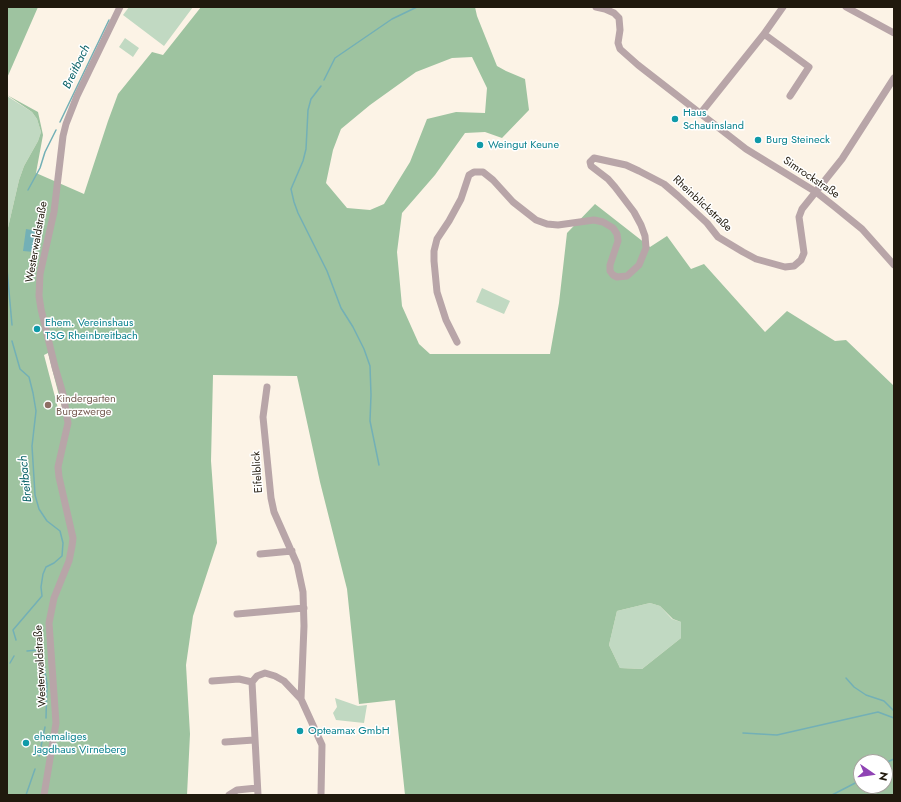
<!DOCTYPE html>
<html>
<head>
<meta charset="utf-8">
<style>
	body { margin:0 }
	#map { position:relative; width:901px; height:802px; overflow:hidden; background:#fcf3e6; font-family:Jost,sans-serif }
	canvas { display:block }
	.frame { position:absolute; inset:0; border:8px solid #20190d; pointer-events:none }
	.north { position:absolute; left:853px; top:754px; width:40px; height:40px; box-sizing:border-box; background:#fff; border:1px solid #a6a39e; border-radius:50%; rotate:103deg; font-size:11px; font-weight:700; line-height:16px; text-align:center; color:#20190d }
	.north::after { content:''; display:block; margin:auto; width:14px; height:18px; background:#8f43b4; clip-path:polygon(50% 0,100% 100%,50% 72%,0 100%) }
</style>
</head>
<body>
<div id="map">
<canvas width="901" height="802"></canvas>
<div class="frame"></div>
<div class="north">N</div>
</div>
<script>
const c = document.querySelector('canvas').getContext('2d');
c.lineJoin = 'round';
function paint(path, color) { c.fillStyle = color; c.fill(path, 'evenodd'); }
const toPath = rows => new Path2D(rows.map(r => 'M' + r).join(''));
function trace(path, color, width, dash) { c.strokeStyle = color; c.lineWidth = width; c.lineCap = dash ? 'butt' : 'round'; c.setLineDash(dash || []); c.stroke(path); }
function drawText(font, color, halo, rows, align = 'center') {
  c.font = font + ' Jost,sans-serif'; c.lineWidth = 3; c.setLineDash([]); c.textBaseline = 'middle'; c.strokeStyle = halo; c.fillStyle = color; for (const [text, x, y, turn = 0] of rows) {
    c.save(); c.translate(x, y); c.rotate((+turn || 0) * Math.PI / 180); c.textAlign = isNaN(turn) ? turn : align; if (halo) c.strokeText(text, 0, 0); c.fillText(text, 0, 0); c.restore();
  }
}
paint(toPath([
	[129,7,193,7,164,46,123,15],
	[125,38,139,48,133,57,119,47],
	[7,96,32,112,37,119,41,132,38,141,24,166,19,180,7,232],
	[482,288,510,301,504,314,476,302],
	[650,603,660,606,672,619,681,622,681,638,642,669,620,668,609,645,617,611],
	[335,698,358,706,367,705,364,723,336,720,333,713,337,707]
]), '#c1d9c2');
paint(toPath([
	[7,7,38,7,7,78],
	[201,7,475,7,477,16,497,66,506,71,525,79,529,110,502,138,485,132,465,133,435,175,402,213,397,252,402,306,419,344,430,354,550,354,559,303,567,233,595,204,650,247,667,236,691,269,704,264,765,332,787,311,835,341,846,340,894,386,894,795,405,795,395,700,359,704,347,589,320,482,297,376,213,375,211,461,217,543,193,616,186,665,190,734,187,795,7,795,7,232,19,180,24,166,38,141,41,132,37,119,32,112,7,95,38,112,43,135,36,173,84,194,108,121,118,94,152,52,163,55],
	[472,57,487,88,485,113,456,112,427,119,410,162,384,204,370,210,347,208,326,183,333,150,341,129,370,105,416,72,452,58],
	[48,353,64,415,60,416,44,355],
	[650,603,660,606,673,619,681,622,681,638,642,669,620,668,609,645,617,611],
	[861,762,885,762,885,786,861,786]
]), '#9ec3a0');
paint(toPath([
	[26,229,37,231,34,252,23,251]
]), '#73b0b6');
trace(toPath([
	[324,80,335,58,392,19,417,7],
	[321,86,311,99,308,110,306,149,303,161,291,189,294,202,298,213,327,271,341,308,353,327,364,349,370,366,371,395,370,421,379,465],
	[60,122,109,20],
	[28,190,40,168,45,152,56,130],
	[7,269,12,325],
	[12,341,20,369,29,377,33,393,36,411,32,446,35,495,39,509,47,521,60,531,63,543,62,556,54,563,46,567,43,574,41,587,42,596,13,630,16,640],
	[27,651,38,650,41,652,43,660,47,684,46,718],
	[10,663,14,656],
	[846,678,854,687,866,695,884,701,894,711],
	[743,733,777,735,878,712,894,718],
	[39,756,45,727],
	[885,763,894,759],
	[26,795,35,769],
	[832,795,861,780]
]), '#73b0b6', 1.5);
trace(toPath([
	[596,7,605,9,614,13,619,18,620,30,618,43,620,49,638,65,746,149,816,192,835,207,862,229,894,265],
	[846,7,894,33],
	[764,34,809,67,790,96],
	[700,114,764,34,783,7],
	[457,342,446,320,437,292,434,261,434,251,437,239,449,221,461,199,469,175,474,172,483,172,493,180,513,202,536,220,547,224,558,225,594,220,603,222,613,228,617,234,618,241,610,265,610,271,613,275,617,277,627,276,639,265,646,248,645,236,641,225,634,212,615,187,608,179,591,166,590,162,594,158,626,165,639,171,664,184,678,196,707,223,718,237,743,252,756,259,785,267,794,266,801,260,804,253,799,217,802,209,842,159,894,78],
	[267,387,263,417,271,498,274,512,297,564,303,592,304,626,301,699],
	[260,554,292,551],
	[237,614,304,608],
	[212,681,239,679,252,682],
	[225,742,254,740],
	[44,795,56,723,49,623,54,598,69,561,72,546,73,538,59,477,58,467,68,423,63,394,55,367,41,309,39,296,40,274,54,212,63,136,66,124,77,96,120,7],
	[229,795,237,790,257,788],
	[258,795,252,682,257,676,265,673,275,676,284,681,301,699,322,745,321,795]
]), '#b8a5a8', 7);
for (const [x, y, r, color] of [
	[675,119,4,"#0f9aa8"],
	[758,140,4,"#0f9aa8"],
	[480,145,4,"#0f9aa8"],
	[37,329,4,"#0f9aa8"],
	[48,405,4,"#8d6e63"],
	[300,731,4,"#0f9aa8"],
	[26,743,4,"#0f9aa8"]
]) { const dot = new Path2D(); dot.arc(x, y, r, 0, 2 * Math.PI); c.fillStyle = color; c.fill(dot); trace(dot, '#fff', 1.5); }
drawText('11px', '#0d838f', '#fff', [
	["Haus",683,113],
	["Schauinsland",683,126],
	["Burg Steineck",766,140],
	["Weingut Keune",488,145],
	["Ehem. Vereinshaus",45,323],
	["TSG Rheinbreitbach",45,336],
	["Opteamax GmbH",308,731],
	["ehemaliges",34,737],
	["Jagdhaus Virneberg",34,750]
], 'left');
drawText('11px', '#20190d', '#fff', [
	["Simrockstraße",811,178,34],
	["Rheinblickstraße",702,204,43],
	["Westerwaldstraße",37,242,-80],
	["Eifelblick",258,472,-94],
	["Westerwaldstraße",41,666,-93]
]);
drawText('11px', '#785e54', '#fff', [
	["Kindergarten",56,399],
	["Burgzwerge",56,412]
], 'left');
drawText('italic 12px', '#0d646a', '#fff', [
	["Breitbach",77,67,-64],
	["Breitbach",26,479,-96]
]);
</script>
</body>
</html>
